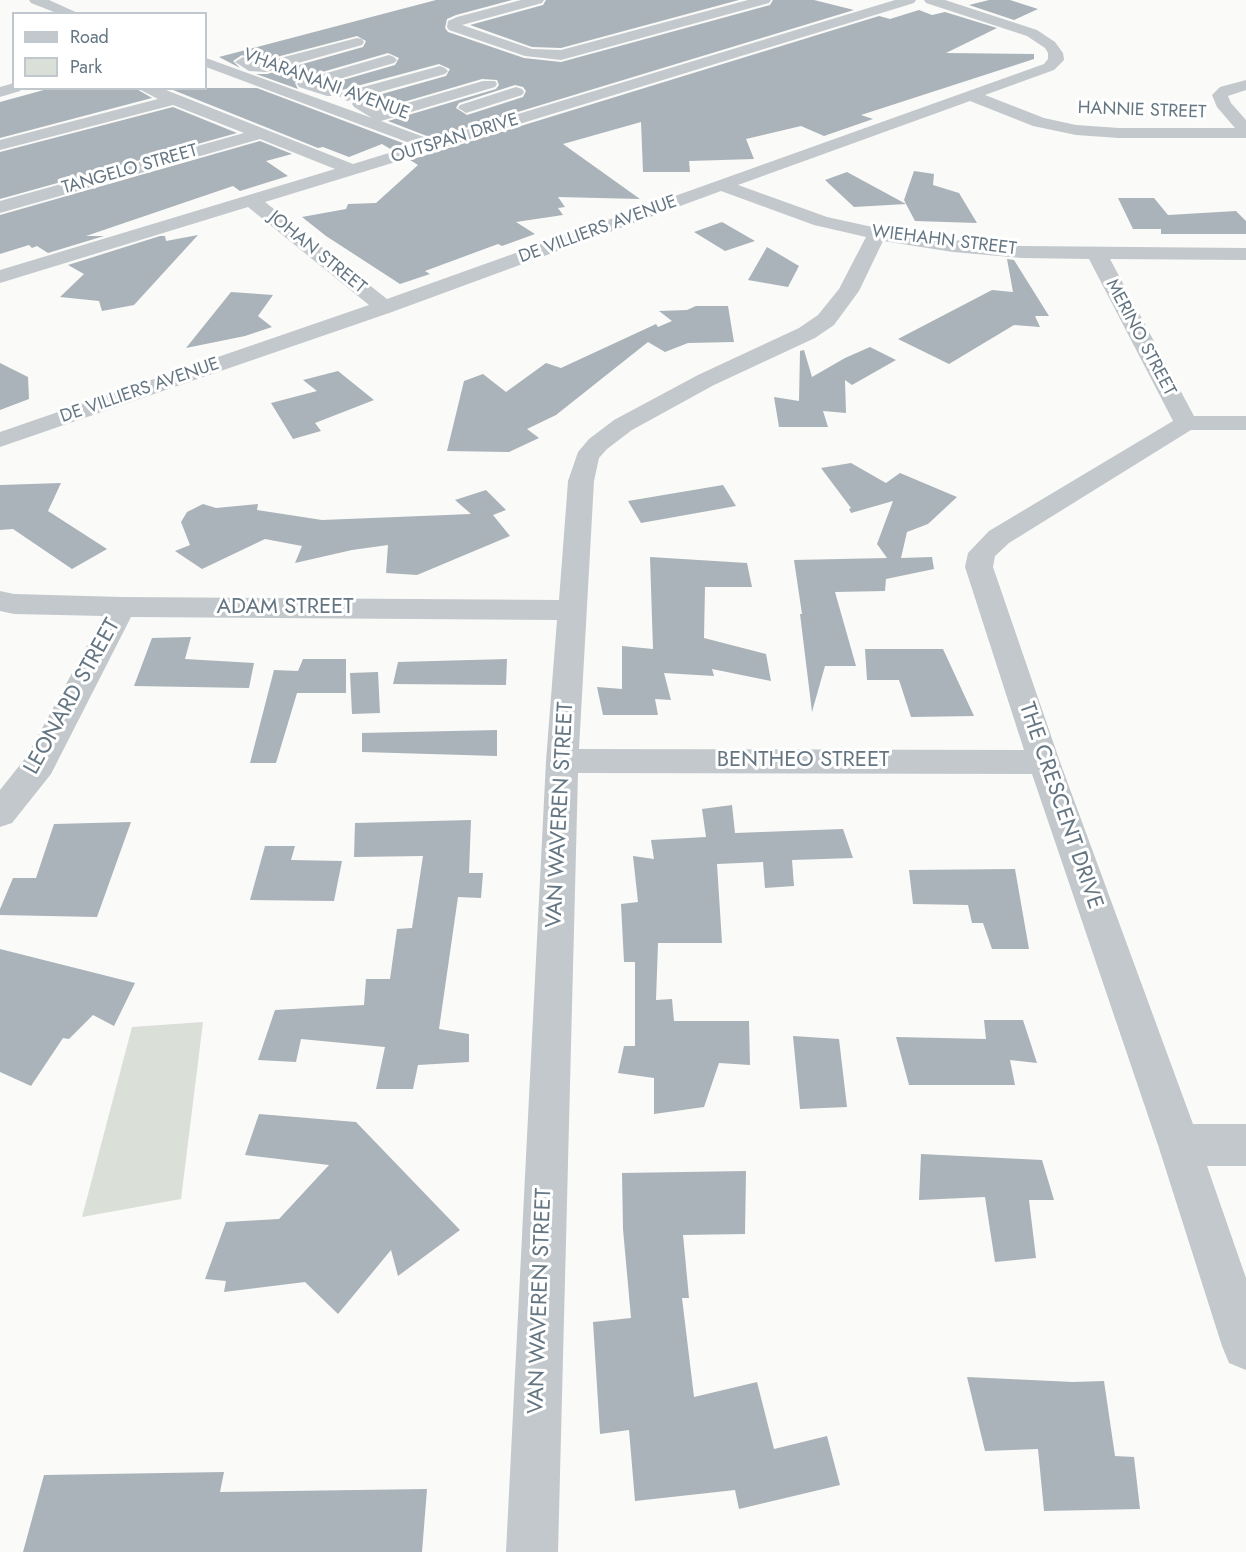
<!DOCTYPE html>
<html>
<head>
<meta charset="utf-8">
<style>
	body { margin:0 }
	#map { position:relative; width:1246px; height:1552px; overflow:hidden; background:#fafaf8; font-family:Jost,sans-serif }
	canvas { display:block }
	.legend { position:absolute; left:12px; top:12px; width:195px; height:78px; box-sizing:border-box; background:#fff; border:2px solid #c1c8cd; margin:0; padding:8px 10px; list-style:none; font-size:18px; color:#657683 }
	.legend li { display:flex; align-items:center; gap:12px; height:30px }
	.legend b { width:30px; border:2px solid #c1c8cd }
</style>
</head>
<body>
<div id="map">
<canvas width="1246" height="1552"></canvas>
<ul class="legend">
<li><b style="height:8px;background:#c3c8cc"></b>Road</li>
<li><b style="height:16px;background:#dadfd7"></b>Park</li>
</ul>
</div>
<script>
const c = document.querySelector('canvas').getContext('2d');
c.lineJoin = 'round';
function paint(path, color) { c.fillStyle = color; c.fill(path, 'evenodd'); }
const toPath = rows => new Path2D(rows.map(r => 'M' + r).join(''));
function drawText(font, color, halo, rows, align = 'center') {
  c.font = font + ' Jost,sans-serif'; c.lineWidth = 6; c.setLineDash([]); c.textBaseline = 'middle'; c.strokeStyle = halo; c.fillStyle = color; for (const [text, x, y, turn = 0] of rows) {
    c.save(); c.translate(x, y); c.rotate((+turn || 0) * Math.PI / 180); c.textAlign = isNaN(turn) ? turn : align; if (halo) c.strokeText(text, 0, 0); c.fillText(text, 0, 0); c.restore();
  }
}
paint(toPath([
	[203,1022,181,1199,82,1217,132,1027]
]), '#dadfd7');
paint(toPath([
	[436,0,512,0,456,15,447,19,445,28,448,32,524,58,561,62,770,5,773,0,814,0,854,10,432,138,388,121,496,89,499,85,497,80,482,79,383,108,364,99,446,76,450,69,439,64,342,90,329,84,395,65,399,58,388,53,298,79,295,83,298,89,256,74,267,74,363,47,366,41,357,36,265,60,257,61,242,55,233,61,240,68,219,57],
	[515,85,523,87,526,91,523,97,467,115,456,108,459,103],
	[546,0,739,0,561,48,532,47,470,25,543,5],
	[989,0,1010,0,1038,9,1014,20,969,5],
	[919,10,932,15,945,12,997,28,946,53,1034,54,1034,59,861,115,873,119,824,136,801,126,746,139,754,159,689,161,690,172,643,172,641,122,563,144,640,199,558,197,565,207,558,208,563,215,516,222,535,234,502,246,498,244,425,271,430,274,400,284,326,236,302,217,346,209,348,204,376,203,418,165,410,160,879,16,890,19],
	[51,88,135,88,152,98,0,138,0,102],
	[168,88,257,88,408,145,392,150,382,144,349,157,323,147,318,148],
	[173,107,237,133,0,199,0,152],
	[260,141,292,154,266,161,288,176,240,191,233,186,86,236,104,236,48,253,37,246,32,248,29,245,0,254,0,215],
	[914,171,934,174,933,185,959,193,977,223,915,221,906,204,854,207,825,180,847,172,906,204,904,200],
	[1118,198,1154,198,1168,215,1236,211,1246,221,1246,234,1161,234,1161,229,1133,229],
	[722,222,755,241,725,251,694,232],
	[198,235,134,305,102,311,99,301,60,297,84,274,68,265,160,236,165,236,166,241],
	[767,247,799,266,788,287,748,280],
	[1007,259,1014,260,1049,316,1035,316,1040,327,1014,325,949,364,898,339,992,290,1013,292],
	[231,292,273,295,258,316,272,327,245,336,186,348],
	[696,306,728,306,734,342,688,343,665,352,648,342,556,415,527,429,539,438,509,452,447,451,464,381,483,374,506,392,546,363,561,368,656,324,658,327,672,321,659,311,687,310],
	[870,347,896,360,852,385,845,380,846,413,823,411,828,427,779,427,774,397,799,401,800,351,804,350,812,377,845,358],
	[0,363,28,377,29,399,0,410],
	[338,371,374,400,315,423,321,431,293,439,271,403,317,391,303,380],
	[851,463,886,483,900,473,957,497,928,524,907,532,901,558,932,557,934,569,886,579,885,591,835,592,856,666,825,666,812,712,800,614,802,614,794,560,887,558,877,544,893,501,851,513,849,509,851,508,821,468],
	[61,483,48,511,107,549,72,569,13,529,0,530,0,485],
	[723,485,736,506,641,523,628,501],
	[486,490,506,510,493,515,510,536,417,575,386,573,388,545,352,550,295,563,302,546,265,539,202,569,175,551,190,545,181,522,187,512,203,504,216,508,258,504,257,510,322,520,471,514,455,500],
	[650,557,747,563,752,587,705,587,704,638,766,654,771,681,712,669,714,676,664,673,671,700,655,699,658,715,603,715,597,687,622,689,622,646,653,649],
	[191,637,185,659,254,663,249,688,134,686,152,638],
	[865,649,943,649,974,716,911,717,899,680,867,680],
	[303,659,346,659,346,693,297,693,276,763,250,763,274,670,298,671],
	[507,659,506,685,393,684,398,662],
	[378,672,380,713,352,714,350,673],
	[497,730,497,756,362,752,362,733],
	[732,805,735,833,843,829,853,858,792,860,794,886,765,888,763,862,717,864,722,943,658,943,656,1000,672,999,674,1021,749,1021,750,1065,719,1063,704,1107,654,1114,654,1078,618,1073,624,1046,635,1046,635,962,624,962,621,904,638,902,633,856,654,859,651,840,706,837,702,809],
	[471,820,469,873,483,873,481,898,458,897,439,1029,469,1034,469,1062,418,1065,413,1089,376,1089,385,1047,301,1039,296,1062,258,1060,275,1010,364,1005,366,979,390,979,397,929,412,928,423,856,354,857,355,823],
	[131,822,97,917,0,915,0,909,13,878,36,878,54,824],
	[265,846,295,846,291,860,342,861,334,901,250,900],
	[1015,869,1029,949,992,949,983,923,972,923,968,905,913,904,909,870],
	[0,949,135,983,114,1026,93,1015,69,1039,63,1038,31,1086,0,1072],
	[984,1020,1023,1020,1037,1063,1010,1060,1015,1085,909,1085,896,1037,986,1039],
	[793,1036,839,1039,847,1107,800,1109],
	[259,1114,356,1122,460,1230,398,1276,391,1250,338,1314,305,1282,224,1292,226,1281,205,1279,226,1222,279,1219,329,1165,245,1155],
	[921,1154,1042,1160,1054,1200,1029,1200,1036,1258,995,1262,985,1197,919,1200],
	[746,1171,745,1234,683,1235,689,1298,682,1298,694,1397,757,1382,774,1449,827,1436,840,1485,739,1509,735,1490,635,1501,629,1430,600,1434,593,1322,631,1318,623,1229,622,1173],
	[967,1377,1073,1382,1104,1381,1115,1456,1134,1457,1140,1509,1044,1511,1038,1449,985,1451],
	[224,1472,220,1492,427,1489,422,1552,23,1552,44,1475]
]), '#aab3b9');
paint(toPath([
	[29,0,49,0,80,14,59,14,31,3,29,0],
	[521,0,544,0,542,3,462,25,532,49,561,50,748,0,771,0,769,3,561,60,525,56,449,30,447,27,448,21,457,17,521,0],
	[895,0,916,0,914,3,265,202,387,299,1044,64,1048,59,1048,53,1045,48,1027,36,926,3,924,0,945,0,1037,30,1055,42,1063,53,1064,60,1054,70,985,95,1044,118,1076,125,1119,128,1235,128,1217,107,1212,95,1220,87,1246,80,1246,90,1228,96,1231,103,1246,120,1246,138,1119,138,1076,135,1033,126,970,101,738,185,827,217,877,228,953,240,1022,246,1246,248,1246,260,1110,259,1194,416,1246,416,1246,430,1191,430,1009,543,995,556,993,567,1060,762,1193,1124,1246,1124,1246,1166,1207,1166,1246,1278,1246,1370,1229,1363,1222,1346,1158,1145,1032,774,578,773,558,1552,506,1552,546,761,557,620,131,617,51,774,12,823,0,827,0,790,27,756,103,616,14,614,0,611,0,591,14,594,122,597,559,600,568,481,578,452,589,439,614,420,698,375,799,328,818,315,839,289,866,237,814,225,721,191,392,312,0,447,0,432,369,305,248,207,0,283,0,270,335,169,260,139,0,213,0,201,244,133,173,105,0,150,0,140,158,99,137,88,161,88,353,164,415,145,206,67,206,58,372,118,354,107,352,104,354,101,366,101,383,110,483,81,495,81,497,84,495,87,381,121,432,140,895,0],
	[883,241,953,252,1022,258,1089,259,1173,421,989,531,968,553,965,567,1024,750,579,749,594,481,599,458,607,449,632,430,714,385,815,338,834,325,859,291,883,241],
	[357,38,362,39,364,42,362,45,266,72,249,71,235,62,243,57,257,63,265,62,357,38],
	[389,55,394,57,397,60,394,63,322,84,339,90,341,93,339,96,327,96,299,87,297,84,299,81,389,55],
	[440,66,445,68,448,71,445,74,347,101,339,96,341,93,440,66],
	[14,83,14,88,22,88,20,91,0,97,0,87,14,83],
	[516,87,522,89,524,92,522,95,466,113,458,108,460,105,516,87]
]), '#c3c8cc');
drawText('18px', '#657683', '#fff', [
	["VHARANANI AVENUE",326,85,20],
	["HANNIE STREET",1142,111,2],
	["OUTSPAN DRIVE",455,139,-17],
	["TANGELO STREET",130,170,-16],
	["DE VILLIERS AVENUE",598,230,-20],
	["WIEHAHN STREET",944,241,7],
	["JOHAN STREET",317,253,39],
	["MERINO STREET",1140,338,62],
	["DE VILLIERS AVENUE",140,391,-19]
]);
drawText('22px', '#657683', '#fff', [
	["ADAM STREET",285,608],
	["LEONARD STREET",73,697,-61],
	["BENTHEO STREET",803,761],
	["THE CRESCENT DRIVE",1060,806,71],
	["VAN WAVEREN STREET",561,815,-87],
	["VAN WAVEREN STREET",541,1301,-88]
]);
</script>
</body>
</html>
